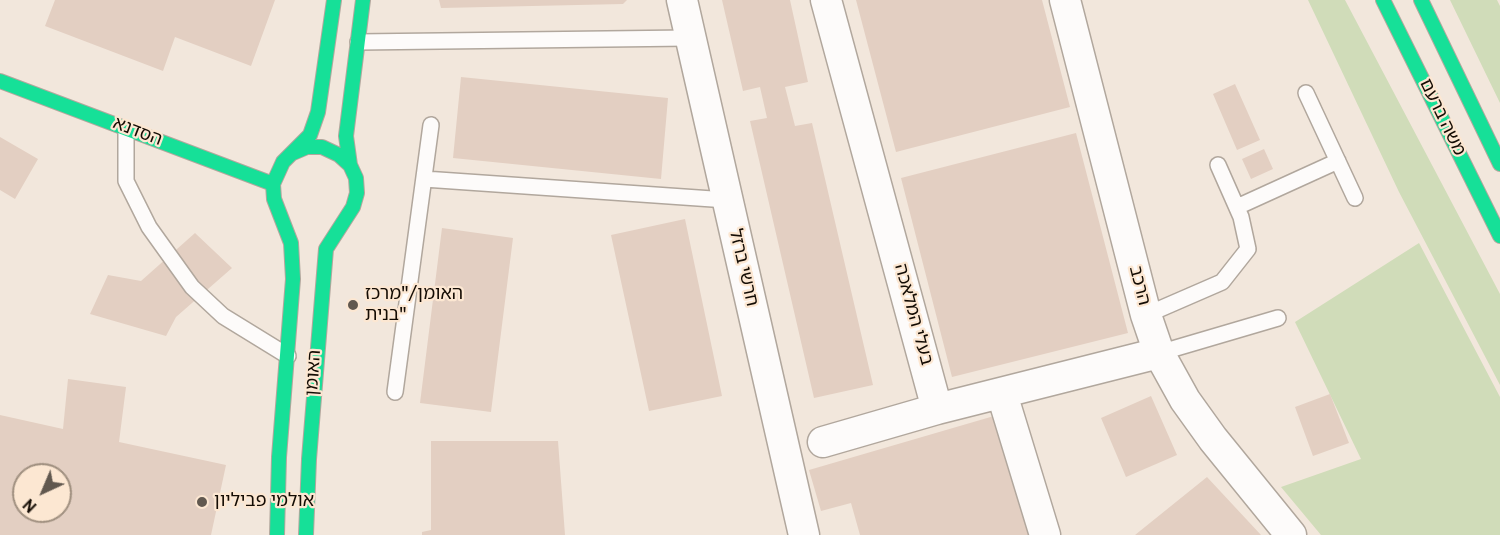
<!DOCTYPE html>
<html>
<head>
<meta charset="utf-8">
<style>
	body { margin:0 }
	#map { position:relative; width:1500px; height:535px; overflow:hidden; background:#f2e7dc; font-family:Overpass,sans-serif }
	canvas { display:block }
	.north { position:absolute; left:12px; top:463px; width:60px; height:60px; box-sizing:border-box; background:#fce7d2; border:2px solid #9f8f7f; border-radius:50%; rotate:224deg; font-size:16px; font-weight:700; line-height:24px; text-align:center; color:#130b03 }
	.north::after { content:''; display:block; margin:auto; width:21px; height:27px; background:#61584f; clip-path:polygon(50% 0,100% 100%,50% 72%,0 100%) }
</style>
</head>
<body>
<div id="map">
<canvas width="1500" height="535"></canvas>
<div class="north">N</div>
</div>
<script>
const c = document.querySelector('canvas').getContext('2d');
c.lineJoin = 'round';
function paint(path, color) { c.fillStyle = color; c.fill(path, 'evenodd'); }
const toPath = rows => new Path2D(rows.map(r => 'M' + r).join(''));
function trace(path, color, width, dash) { c.strokeStyle = color; c.lineWidth = width; c.lineCap = dash ? 'butt' : 'round'; c.setLineDash(dash || []); c.stroke(path); }
function drawText(font, color, halo, rows, align = 'center') {
  c.font = font + ' Overpass,"Noto Sans Hebrew",sans-serif'; c.lineWidth = 4.5; c.setLineDash([]); c.textBaseline = 'middle'; c.strokeStyle = halo; c.fillStyle = color; for (const [text, x, y, turn = 0] of rows) {
    c.save(); c.translate(x, y); c.rotate((+turn || 0) * Math.PI / 180); c.textAlign = isNaN(turn) ? turn : align; if (halo) c.strokeText(text, 0, 0); c.fillText(text, 0, 0); c.restore();
  }
}
paint(toPath([
	[1308,0,1345,0,1500,294,1500,385,1399,192],
	[1450,0,1497,0,1500,6,1500,103],
	[1419,243,1500,397,1500,535,1321,535,1281,487,1361,459,1295,322]
]), '#d0dcb9');
paint(toPath([
	[55,0,275,0,251,66,175,37,163,71,45,26],
	[439,0,627,0,623,4,441,8],
	[722,0,790,0,808,82,785,87,795,126,812,123,873,385,814,398,750,121,767,118,760,87,743,91],
	[856,0,1042,0,1070,107,896,152],
	[461,77,668,98,661,179,453,158],
	[1235,84,1260,140,1237,150,1213,94],
	[1076,133,1128,333,952,377,901,178],
	[0,137,38,159,15,199,0,190],
	[1264,149,1273,169,1251,179,1242,159],
	[685,219,722,396,649,411,611,235],
	[442,228,513,238,491,412,420,403],
	[195,233,232,268,176,317,166,336,90,314,108,275,141,281],
	[68,379,126,387,119,442,226,465,211,535,0,535,0,415,63,429],
	[24,475,60,475,60,511,24,511],
	[1330,394,1349,443,1313,456,1295,407],
	[1151,396,1177,455,1126,477,1101,418],
	[994,416,1029,535,860,535,851,503,821,511,809,470],
	[431,441,558,441,565,535,422,535,422,532,431,530],
	[1207,477,1261,535,1135,535]
]), '#e3cfc2');
const lane = toPath([
	[358,42,689,38],
	[1306,93,1355,198],
	[126,129,126,181,149,227,192,287,223,316,288,356],
	[424,179,727,200],
	[1237,207,1338,161],
	[1146,315,1222,282,1248,249,1241,217,1218,165],
	[1159,353,1278,318],
	[395,392,431,125]
]);
const street = toPath([
	[682,0,804,535],
	[826,0,937,409,1159,353],
	[1065,0,1146,315,1159,353,1185,400,1213,439,1291,535],
	[1002,394,1045,535],
	[823,442,937,409]
]);
const fast = toPath([
	[1383,0,1500,236],
	[1421,0,1500,164],
	[0,81,273,184],
	[293,153,307,147,322,147,339,155,350,165,356,178,357,193,353,207,326,249,309,459,306,535],
	[350,165,346,136,363,0],
	[277,535,279,457,293,279,291,243,274,199,273,184,283,162,310,135,318,112,334,0]
]);
trace(lane, '#b1a79d', 18);
trace(street, '#b1a79d', 33);
trace(fast, '#b1a79d', 16);
trace(lane, '#fdfbfa', 15);
trace(street, '#fdfbfa', 30);
trace(fast, '#16e098', 14);
for (const [x, y, r, color] of [
	[353,305,6,"#61584f"],
	[202,502,6,"#61584f"]
]) { const dot = new Path2D(); dot.arc(x, y, r, 0, 2 * Math.PI); c.fillStyle = color; c.fill(dot); trace(dot, '#fce7d2', 2); }
drawText('18px', '#130b03', '#fce7d2', [
	["משה ברעם",1441,118,64],
	["הסדנא",137,133,21],
	["חרשי ברזל",742,268,77],
	["הרכב",1138,286,76],
	["בעלי המלאכה",912,315,75],
	["האומן",315,373,-86]
]);
drawText('18px', '#130b03', '#fce7d2', [
	["האומן/\"מרכז",365,295],
	["בנית\"",365,316],
	["אולמי פביליון",214,502]
], 'left');
</script>
</body>
</html>
